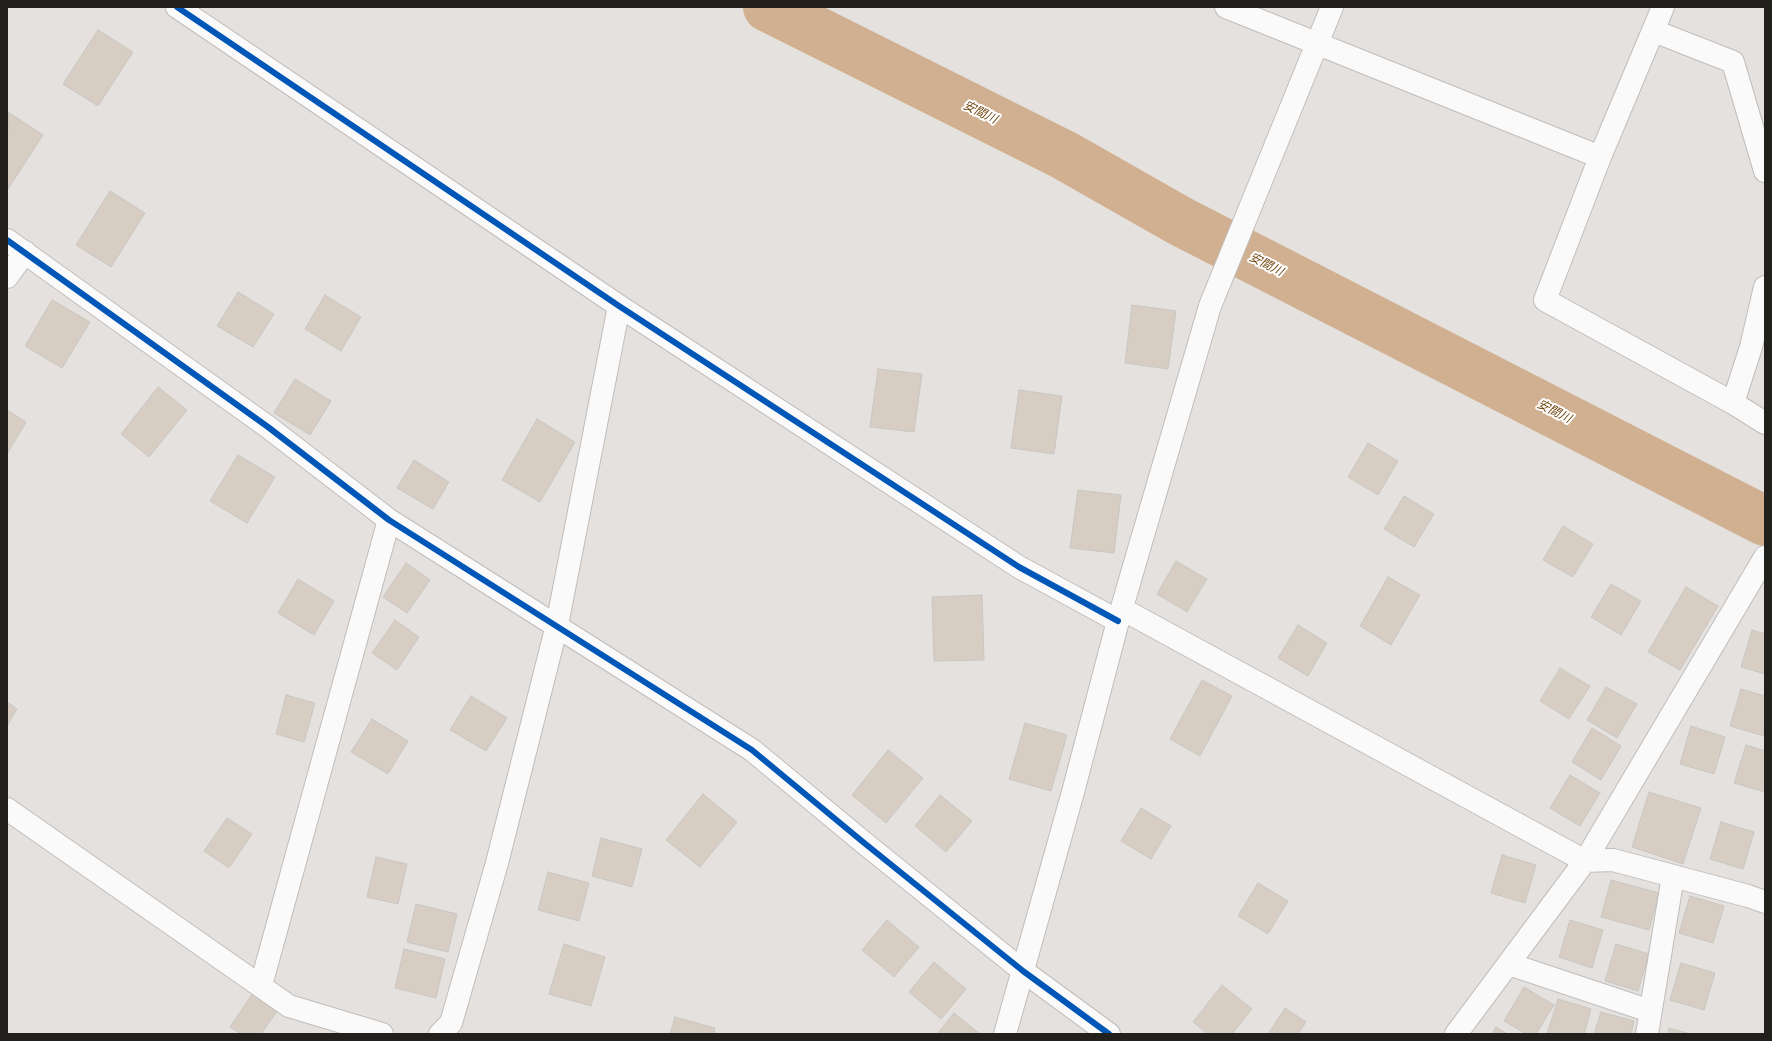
<!DOCTYPE html>
<html>
<head>
<meta charset="utf-8">
<style>
	body { margin:0 }
	#map { position:relative; width:1772px; height:1041px; overflow:hidden; background:#e4e1de; font-family:Roboto,sans-serif }
	canvas { display:block }
	.frame { position:absolute; inset:0; border:8px solid #22201d; pointer-events:none }
</style>
</head>
<body>
<div id="map">
<canvas width="1772" height="1041"></canvas>
<div class="frame"></div>
</div>
<script>
const c = document.querySelector('canvas').getContext('2d');
c.lineJoin = 'round';
const toPath = rows => new Path2D(rows.map(r => 'M' + r).join(''));
function trace(path, color, width, dash) { c.strokeStyle = color; c.lineWidth = width; c.lineCap = dash ? 'butt' : 'round'; c.setLineDash(dash || []); c.stroke(path); }
function paint(path, color) { c.fillStyle = color; c.fill(path, 'evenodd'); }
function drawText(font, color, halo, rows, align = 'center') {
  c.font = font + ' Roboto,"Noto Sans JP",sans-serif'; c.lineWidth = 4; c.setLineDash([]); c.textBaseline = 'middle'; c.strokeStyle = halo; c.fillStyle = color; for (const [text, x, y, turn = 0] of rows) {
    c.save(); c.translate(x, y); c.rotate((+turn || 0) * Math.PI / 180); c.textAlign = isNaN(turn) ? turn : align; if (halo) c.strokeText(text, 0, 0); c.fillText(text, 0, 0); c.restore();
  }
}
trace(toPath([
	[768,7,1064,155,1180,221,1765,521]
]), '#d0b090', 50);
const building = toPath([
	[98,30,133,52,98,106,63,84,98,30],
	[8,112,43,135,8,189,7,188,8,112],
	[110,191,145,213,111,267,76,245,110,191],
	[238,292,274,314,253,347,217,326,238,292],
	[325,295,361,317,341,351,305,329,325,295],
	[52,300,90,322,62,368,25,346,52,300],
	[1132,305,1176,311,1168,369,1125,363,1132,305],
	[878,369,922,374,914,432,870,427,878,369],
	[295,379,331,401,310,435,274,413,295,379],
	[158,387,187,410,149,457,121,434,158,387],
	[1019,390,1062,396,1054,454,1011,448,1019,390],
	[7,410,26,422,7,454,7,410],
	[537,419,575,442,540,502,502,480,537,419],
	[1368,443,1398,461,1378,495,1348,477,1368,443],
	[238,455,275,477,247,523,210,501,238,455],
	[414,460,449,482,433,509,397,488,414,460],
	[1078,490,1121,495,1114,553,1070,548,1078,490],
	[1404,496,1434,514,1414,547,1384,529,1404,496],
	[1563,526,1593,544,1573,577,1543,560,1563,526],
	[1176,561,1207,579,1187,612,1157,594,1176,561],
	[406,563,430,580,407,613,383,597,406,563],
	[1388,577,1420,595,1391,645,1360,626,1388,577],
	[298,579,334,601,314,635,278,613,298,579],
	[1611,584,1641,601,1621,635,1591,617,1611,584],
	[1686,587,1718,606,1680,670,1648,652,1686,587],
	[982,595,984,660,934,661,932,597,982,595],
	[395,620,419,637,397,670,372,653,395,620],
	[1298,625,1327,643,1308,676,1278,658,1298,625],
	[1752,630,1765,634,1765,674,1741,667,1752,630],
	[1560,668,1590,686,1569,719,1540,701,1560,668],
	[1202,680,1232,696,1200,756,1170,739,1202,680],
	[1606,687,1637,704,1617,738,1587,720,1606,687],
	[1741,689,1765,696,1764,736,1730,726,1741,689],
	[286,695,315,703,304,742,276,734,286,695],
	[471,696,507,718,486,751,450,730,471,696],
	[7,702,17,709,7,726,7,702],
	[372,719,408,741,388,774,351,752,372,719],
	[1025,723,1067,735,1051,791,1009,779,1025,723],
	[1691,726,1725,737,1714,774,1680,764,1691,726],
	[1592,728,1621,746,1601,780,1572,762,1592,728],
	[1746,745,1765,751,1765,792,1734,783,1746,745],
	[888,750,923,778,886,823,852,795,888,750],
	[1570,775,1600,793,1580,826,1550,808,1570,775],
	[1649,792,1701,808,1683,864,1632,847,1649,792],
	[703,794,737,822,700,867,666,840,703,794],
	[940,795,972,821,946,852,915,826,940,795],
	[1141,808,1171,826,1151,859,1121,841,1141,808],
	[227,818,252,834,229,868,204,851,227,818],
	[1721,822,1754,832,1743,869,1710,859,1721,822],
	[601,838,642,849,632,887,592,876,601,838],
	[1502,855,1536,865,1525,903,1491,893,1502,855],
	[376,857,407,864,398,904,367,897,376,857],
	[548,872,589,883,579,921,538,910,548,872],
	[1611,880,1659,893,1649,930,1601,917,1611,880],
	[1258,883,1288,901,1268,934,1238,916,1258,883],
	[1690,896,1724,906,1713,943,1679,933,1690,896],
	[416,904,457,914,448,952,407,942,416,904],
	[887,920,919,947,894,977,862,950,887,920],
	[1570,920,1603,930,1592,968,1559,957,1570,920],
	[564,944,605,957,591,1006,549,994,564,944],
	[1616,944,1649,954,1638,991,1605,981,1616,944],
	[404,949,445,959,436,998,395,988,404,949],
	[934,962,966,989,941,1019,909,992,934,962],
	[1681,963,1715,973,1704,1010,1670,1000,1681,963],
	[1222,985,1252,1009,1232,1034,1208,1034,1193,1022,1222,985],
	[1524,987,1554,1005,1536,1034,1526,1034,1504,1021,1524,987],
	[253,993,278,1010,261,1034,241,1034,230,1027,253,993],
	[1558,999,1591,1009,1584,1034,1547,1034,1558,999],
	[1285,1008,1306,1022,1298,1034,1268,1034,1285,1008],
	[1601,1012,1634,1021,1631,1034,1594,1034,1601,1012],
	[954,1013,980,1034,937,1034,954,1013],
	[675,1017,715,1028,714,1034,670,1034,675,1017],
	[1496,1027,1507,1034,1492,1034,1496,1027],
	[1669,1028,1690,1034,1668,1034,1669,1028]
]);
paint(building, '#d7cdc3');
trace(building, '#c8c6c3', 1);
const minor = toPath([
	[177,7,619,306,1019,567,1118,621],
	[1226,7,1600,157],
	[1663,7,1600,157,1545,300,1733,403,1765,423],
	[1654,31,1733,62,1765,171],
	[7,240,268,427,389,520,752,750,863,842,1023,971,1109,1034],
	[7,277,25,252],
	[1733,403,1751,347,1765,287],
	[1122,609,1585,861,1613,860,1748,896,1765,902],
	[7,809,289,1006,382,1034],
	[1509,964,1650,1011],
	[261,985,389,520],
	[440,1034,451,1023,497,863,557,625,619,306],
	[1005,1034,1073,792,1118,621,1210,306,1332,7],
	[1456,1034,1585,861,1765,557],
	[1647,1034,1673,876]
]);
trace(minor, '#c0bdbb', 24);
trace(minor, '#fbfafa', 22);
trace(toPath([
	[177,7,619,306,1019,567,1118,621],
	[7,240,268,427,389,520,752,750,863,842,1023,971,1109,1034]
]), '#0057b8', 6);
drawText('italic 12px', '#71450e', '#fff', [
	["安間川",980,113,26],
	["安間川",1266,265,27],
	["安間川",1554,412,27]
]);
</script>
</body>
</html>
